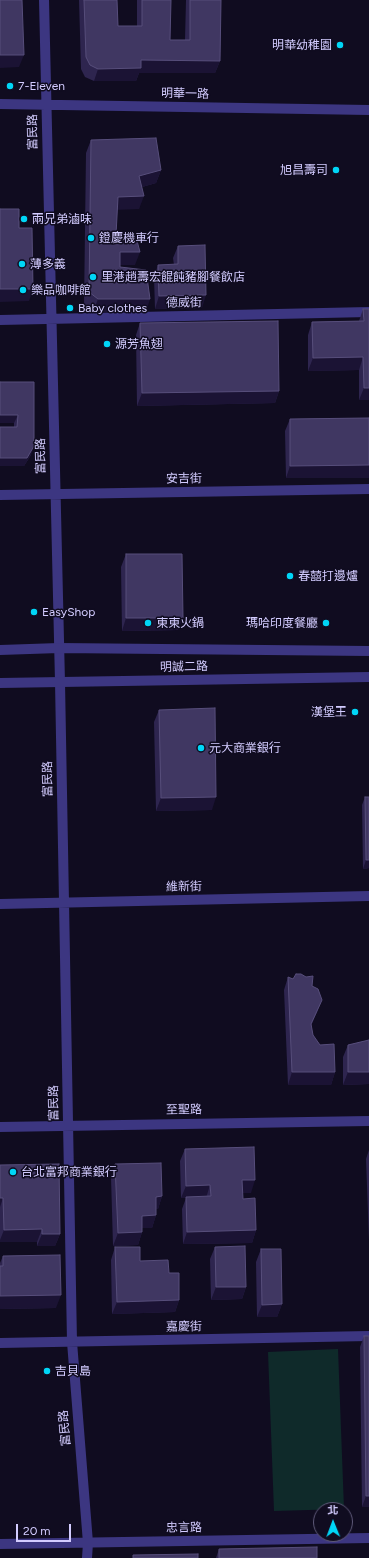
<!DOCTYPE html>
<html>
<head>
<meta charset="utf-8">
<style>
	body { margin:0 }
	#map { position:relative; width:369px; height:1558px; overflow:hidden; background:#100c20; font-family:Figtree,"Noto Sans TC",sans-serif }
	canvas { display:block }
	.north { position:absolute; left:313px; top:1502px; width:40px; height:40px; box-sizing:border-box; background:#100c20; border:1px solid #5e5979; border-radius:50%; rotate:359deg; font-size:11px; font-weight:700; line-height:16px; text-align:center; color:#d3ccff }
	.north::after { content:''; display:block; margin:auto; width:14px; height:18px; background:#00d6f7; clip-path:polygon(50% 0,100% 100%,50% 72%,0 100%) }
	.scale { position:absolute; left:16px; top:1524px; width:55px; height:18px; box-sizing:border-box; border:2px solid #d3ccff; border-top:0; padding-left:5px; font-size:12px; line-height:14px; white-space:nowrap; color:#d3ccff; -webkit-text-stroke:3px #100c20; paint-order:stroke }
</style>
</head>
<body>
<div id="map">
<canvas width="369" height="1558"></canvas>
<div class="north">北</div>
<div class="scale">20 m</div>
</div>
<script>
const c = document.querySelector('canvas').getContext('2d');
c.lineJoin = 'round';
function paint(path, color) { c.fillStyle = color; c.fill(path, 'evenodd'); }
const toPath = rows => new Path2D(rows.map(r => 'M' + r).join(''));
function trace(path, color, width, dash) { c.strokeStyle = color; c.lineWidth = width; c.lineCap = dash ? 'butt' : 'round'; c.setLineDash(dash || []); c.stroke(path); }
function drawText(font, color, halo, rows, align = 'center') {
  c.font = font + ' Figtree,"Noto Sans TC",sans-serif'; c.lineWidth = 3; c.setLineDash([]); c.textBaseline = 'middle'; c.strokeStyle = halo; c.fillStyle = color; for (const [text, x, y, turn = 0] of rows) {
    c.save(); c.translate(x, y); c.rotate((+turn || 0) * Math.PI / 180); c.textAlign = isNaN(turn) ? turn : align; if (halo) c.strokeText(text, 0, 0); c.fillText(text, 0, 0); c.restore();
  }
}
paint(toPath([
	[338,1349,344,1509,274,1511,268,1352]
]), '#0f2a2a');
trace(toPath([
	[44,0,60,682,72,1342,88,1543,87,1558],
	[0,104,369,110],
	[0,320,369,312],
	[0,495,369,489],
	[0,904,369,896],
	[0,1127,369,1121],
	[0,1343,369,1336],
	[0,1544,369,1538]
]), '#3c3681', 10);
trace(toPath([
	[0,650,59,648,369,651],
	[0,683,369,677]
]), '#3c3681', 10);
paint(toPath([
	[79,0,117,0,118,26,137,26,137,0,171,0,170,40,185,40,186,0,221,0,220,61,215,73,139,73,136,81,94,81,85,77,81,69],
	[91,140,161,170,156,183,142,187,139,209,117,209,116,235,135,265,120,265,120,267,146,312,93,312,84,305,86,153],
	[178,246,202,308,155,309,154,277,158,265,174,265,173,258],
	[363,309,369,400,359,400,359,370,308,371,308,335,312,322,359,321],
	[140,323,279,391,275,403,137,406,136,335],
	[0,382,34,382,31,455,24,466,0,466,0,427,14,427,14,423,0,423],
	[369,418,369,478,286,478,285,431,290,419],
	[126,554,178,630,122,631,121,567],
	[159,710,212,810,156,811,154,722],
	[365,797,369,868,363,869,362,805],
	[288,977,312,986,322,1000,317,1012,311,1026,313,1035,335,1072,331,1085,288,1085,284,990],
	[369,1040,369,1084,343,1085,343,1057,348,1045],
	[185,1149,251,1193,242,1193,243,1199,256,1230,252,1243,183,1244,182,1209,186,1198,181,1198,180,1161],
	[369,1150,369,1240,366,1159],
	[115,1164,162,1196,158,1209,156,1209,156,1215,152,1228,142,1228,142,1232,138,1245,113,1246,111,1177],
	[0,1165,60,1234,55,1246,37,1246,37,1242,0,1242],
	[115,1247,140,1261,169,1273,179,1300,175,1312,112,1314,111,1260],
	[215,1247,246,1287,242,1299,211,1300,210,1259],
	[261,1249,282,1304,277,1317,257,1317,256,1262],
	[3,1256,56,1308,0,1309,0,1263],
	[364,1336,369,1507,362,1507,360,1347],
	[219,1549,317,1558,216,1558]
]), '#2e254f');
paint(toPath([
	[0,55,24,55,19,67,0,68],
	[141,60,220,61,215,73,139,73,136,81,94,81,98,69],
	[161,170,156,183,135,189,139,176],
	[144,196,139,209,113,210,118,197],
	[120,252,140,252,135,265,116,265],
	[0,289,33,289,29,301,0,302],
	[206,295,202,308,155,309,159,296],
	[98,299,150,299,146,312,93,312],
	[363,357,359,370,308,371,313,358],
	[364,388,369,388,369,400,359,400],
	[279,391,275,403,137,406,142,393],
	[0,415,18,415,14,423,0,423],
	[34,446,31,455,24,466,0,466,0,458],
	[369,465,369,478,286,478,290,466],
	[126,618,183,618,178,630,122,631],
	[216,797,212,810,156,811,161,798],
	[366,860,369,860,369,868,363,869],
	[322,1000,317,1012,306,1037,311,1024],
	[292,1072,335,1072,331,1085,288,1085],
	[348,1072,369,1072,369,1084,343,1085],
	[242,1180,255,1180,251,1193,238,1193],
	[210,1185,206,1198,186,1197,186,1198,181,1198,186,1186],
	[162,1196,158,1209,151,1209,156,1197],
	[0,1198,3,1198,0,1207],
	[156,1215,152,1228,137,1228,142,1216],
	[42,1229,37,1242,0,1242,0,1240,4,1230],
	[256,1230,252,1243,183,1244,187,1232],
	[142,1232,138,1245,113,1246,118,1233],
	[42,1234,60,1234,55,1246,37,1246],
	[216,1287,246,1287,242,1299,211,1300],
	[61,1295,56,1308,0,1309,0,1296],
	[179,1300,175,1312,112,1314,117,1302],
	[282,1304,277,1317,257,1317,262,1305],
	[366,1496,369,1496,369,1507,362,1507]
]), '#1b1334');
const building = toPath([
	[0,0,22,0,24,55,0,55,0,0],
	[84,0,117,0,118,26,142,26,142,0,171,0,170,40,190,40,190,0,221,0,220,61,141,60,141,68,98,69,90,65,86,57,84,0],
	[156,138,161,170,139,176,144,196,118,197,116,235,136,237,140,252,120,252,120,267,146,270,150,299,98,299,89,292,91,140,156,138],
	[0,209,19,209,19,228,32,228,33,289,0,289,0,209],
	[205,245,206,295,159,296,158,265,178,264,178,246,205,245],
	[363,309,369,309,369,388,364,388,363,357,313,358,312,322,364,321,363,309],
	[278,321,279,391,142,393,140,323,278,321],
	[0,382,34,382,34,446,27,458,0,458,0,427,17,427,18,415,0,415,0,382],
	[369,418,369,465,290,466,290,419,369,418],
	[126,554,182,554,183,618,126,618,126,554],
	[215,708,216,797,161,798,159,710,215,708],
	[365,797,369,797,369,860,366,860,365,797],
	[296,974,301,974,306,977,313,976,312,986,318,989,322,1000,311,1024,313,1035,320,1045,334,1044,335,1072,292,1072,288,977,293,979,296,974],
	[369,1040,369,1072,348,1072,348,1045,369,1040],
	[254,1147,255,1180,242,1180,243,1199,255,1198,256,1230,187,1232,186,1197,211,1196,210,1185,186,1186,185,1149,254,1147],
	[161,1163,162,1196,156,1197,156,1215,142,1216,142,1232,118,1233,115,1164,161,1163],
	[59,1164,60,1234,42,1234,42,1229,4,1230,3,1198,0,1198,0,1165,59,1164],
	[245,1246,246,1287,216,1287,215,1247,245,1246],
	[115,1247,140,1247,140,1261,168,1260,169,1273,179,1273,179,1300,117,1302,115,1247],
	[261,1249,281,1249,282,1304,262,1305,261,1249],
	[60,1255,61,1295,0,1296,0,1266,3,1266,3,1256,60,1255],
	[364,1336,369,1336,369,1496,366,1496,364,1336],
	[317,1547,317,1558,219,1558,219,1549,317,1547],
	[198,1554,198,1558,133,1558,133,1555,198,1554]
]);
paint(building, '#403762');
trace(building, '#574e7b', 1);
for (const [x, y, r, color] of [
	[340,45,4,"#00d6f7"],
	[10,86,4,"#00d6f7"],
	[336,170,4,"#00d6f7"],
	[24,219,4,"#00d6f7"],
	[91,238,4,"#00d6f7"],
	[22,264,4,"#00d6f7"],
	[93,277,4,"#00d6f7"],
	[23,290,4,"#00d6f7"],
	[70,308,4,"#00d6f7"],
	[107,344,4,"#00d6f7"],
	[290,576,4,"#00d6f7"],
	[34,612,4,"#00d6f7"],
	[148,623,4,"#00d6f7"],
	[326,623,4,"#00d6f7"],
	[355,712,4,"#00d6f7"],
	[201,748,4,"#00d6f7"],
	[13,1172,4,"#00d6f7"],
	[47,1371,4,"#00d6f7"]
]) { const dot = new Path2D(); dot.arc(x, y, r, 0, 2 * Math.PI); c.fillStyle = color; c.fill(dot); trace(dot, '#100c20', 1.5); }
drawText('12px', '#d3ccff', '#100c20', [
	["明華幼稚園",332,45,"right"],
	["7-Eleven",18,86],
	["旭昌壽司",328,170,"right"],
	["兩兄弟滷味",32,219],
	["鐙慶機車行",99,238],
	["薄多義",30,264],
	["里港趙壽宏餛飩豬腳餐飲店",101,277],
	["樂品咖啡館",31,290],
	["Baby clothes",78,308],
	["源芳魚翅",115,344],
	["春囍打邊爐",298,576],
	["EasyShop",42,612],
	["東東火鍋",156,623],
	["瑪哈印度餐廳",318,623,"right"],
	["漢堡王",347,712,"right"],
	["元大商業銀行",209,748],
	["台北富邦商業銀行",21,1172],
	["吉貝島",55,1371]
], 'left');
drawText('12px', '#d3ccff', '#100c20', [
	["明華一路",185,94,1],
	["富民路",33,132,-91],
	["德威街",184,303,-1],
	["富民路",41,456,-91],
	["安吉街",184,479,-1],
	["明誠二路",184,667,-1],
	["富民路",48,779,-91],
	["維新街",184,887,-1],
	["富民路",54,1103,-91],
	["至聖路",184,1110,-1],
	["嘉慶街",184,1327,-1],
	["富民路",65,1428,-95],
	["忠言路",184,1528,-1]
]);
</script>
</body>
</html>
